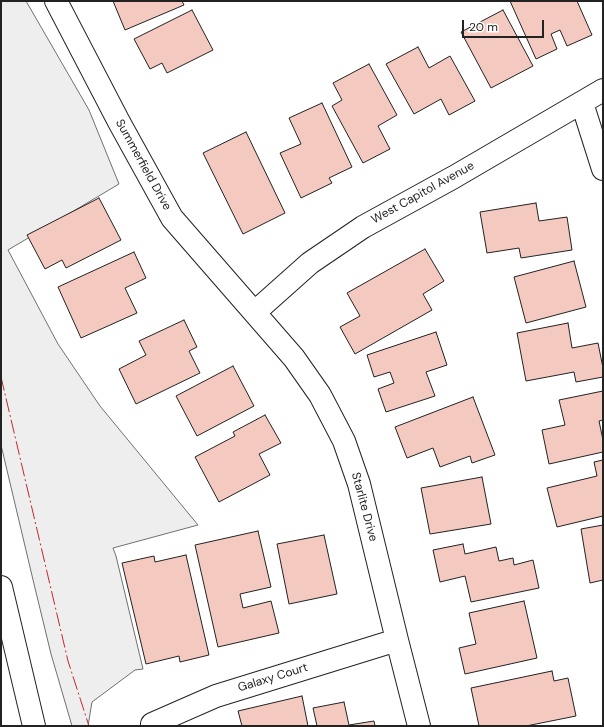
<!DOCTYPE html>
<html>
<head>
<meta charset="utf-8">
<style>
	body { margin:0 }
	#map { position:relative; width:604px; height:727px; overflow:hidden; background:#fff; font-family:"DM Sans",sans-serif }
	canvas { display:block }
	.frame { position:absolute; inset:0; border:2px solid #222; pointer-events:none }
	.scale { position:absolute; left:462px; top:20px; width:82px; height:18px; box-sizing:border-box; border:2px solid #222; border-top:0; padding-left:5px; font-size:12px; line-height:14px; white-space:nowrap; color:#222; -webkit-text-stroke:3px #fff; paint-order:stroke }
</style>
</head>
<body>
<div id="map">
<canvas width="604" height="727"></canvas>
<div class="frame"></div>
<div class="scale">20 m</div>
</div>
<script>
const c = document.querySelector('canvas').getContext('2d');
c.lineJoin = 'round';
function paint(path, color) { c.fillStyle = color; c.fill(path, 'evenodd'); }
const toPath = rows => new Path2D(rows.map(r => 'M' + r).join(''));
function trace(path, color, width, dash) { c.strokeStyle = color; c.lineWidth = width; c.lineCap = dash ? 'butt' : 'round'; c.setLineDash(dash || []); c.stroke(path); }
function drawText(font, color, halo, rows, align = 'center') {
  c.font = font + ' "DM Sans",sans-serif'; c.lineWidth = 3; c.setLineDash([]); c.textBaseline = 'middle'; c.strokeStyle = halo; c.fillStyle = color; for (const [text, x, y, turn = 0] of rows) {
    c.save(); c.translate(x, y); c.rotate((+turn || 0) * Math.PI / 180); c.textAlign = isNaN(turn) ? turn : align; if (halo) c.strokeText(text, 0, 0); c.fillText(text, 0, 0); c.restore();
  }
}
const green = toPath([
	[1,1,26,1,89,110,119,184,8,250,58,344,100,406,198,525,113,548,116,556,143,669,135,670,92,702,88,726,72,726,51,654,34,584,1,445,1,1]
]);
paint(green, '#eee');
trace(green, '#6f6f6f', 1);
const building = toPath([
	[113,1,182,1,184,5,125,30,113,1],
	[510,1,577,1,592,35,567,46,560,30,551,34,557,49,536,59,510,1],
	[192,10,213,50,167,73,162,63,150,69,134,39,192,10],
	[503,10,533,66,491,88,461,32,503,10],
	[418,47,429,68,450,56,475,101,449,115,441,99,414,114,386,64,418,47],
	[369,64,397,115,378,126,390,149,363,163,332,106,342,100,333,83,369,64],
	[322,103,352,167,329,178,332,183,301,198,280,153,301,144,289,118,322,103],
	[246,132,285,213,243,234,203,153,246,132],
	[99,198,121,240,66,268,62,260,45,269,27,235,99,198],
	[536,203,539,221,567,217,572,250,521,258,519,248,487,253,480,212,536,203],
	[425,249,444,281,423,294,432,310,355,354,340,327,360,316,347,293,425,249],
	[134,252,146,278,125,288,137,313,81,338,58,287,134,252],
	[574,261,586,307,526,323,514,277,574,261],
	[184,320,197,347,189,351,200,373,136,404,119,369,146,355,139,341,184,320],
	[568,323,572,348,598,343,603,368,603,377,576,382,574,372,526,381,517,333,568,323],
	[436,332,447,365,426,372,435,396,386,412,378,389,394,383,390,372,374,377,367,355,436,332],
	[233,366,254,406,197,436,176,396,233,366],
	[603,391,603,420,599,421,603,440,603,452,549,464,542,430,565,425,559,400,603,391],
	[473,397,495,455,472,463,470,456,440,467,433,448,407,458,395,427,473,397],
	[265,415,281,443,259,454,270,475,219,502,195,457,235,436,233,432,265,415],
	[603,460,603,516,557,527,547,488,597,476,594,462,603,460],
	[482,477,491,524,430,534,421,488,482,477],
	[603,525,603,580,590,583,581,529,603,525],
	[258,531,271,587,240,594,243,608,271,601,279,633,218,647,195,545,258,531],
	[324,535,337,594,289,604,277,544,324,535],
	[463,544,465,554,496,547,499,561,513,558,514,565,533,560,539,588,471,602,465,576,440,582,433,550,463,544],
	[186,555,209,655,180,662,179,656,146,664,122,563,154,556,155,562,186,555],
	[524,601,537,658,465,674,459,648,476,644,469,613,524,601],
	[552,671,554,681,568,678,576,716,526,726,479,726,471,688,552,671],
	[302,696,308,726,242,726,238,711,302,696],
	[344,702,349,725,374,721,375,726,317,726,313,708,344,702]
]);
paint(building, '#f3c9c0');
trace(building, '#222', 1);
const minor = toPath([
	[56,1,119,122,172,218,294,358,320,395,344,441,359,484,397,640,419,726],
	[582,103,603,169],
	[255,312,310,263,363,227,454,177,603,90],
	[152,724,216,696,397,640]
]);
const highway = toPath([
	[1,587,34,726]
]);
trace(minor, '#222', 24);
trace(highway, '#222', 24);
trace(minor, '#fff', 22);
trace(highway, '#fff', 22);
trace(toPath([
	[1,377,68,661,89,726]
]), '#c62828', 1, [14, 3, 2, 3]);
drawText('12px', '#222', '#fff', [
	["Summerfield Drive",143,165,61],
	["West Capitol Avenue",423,193,-29],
	["Starlite Drive",364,507,75],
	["Galaxy Court",273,678,-17]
]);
</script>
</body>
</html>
